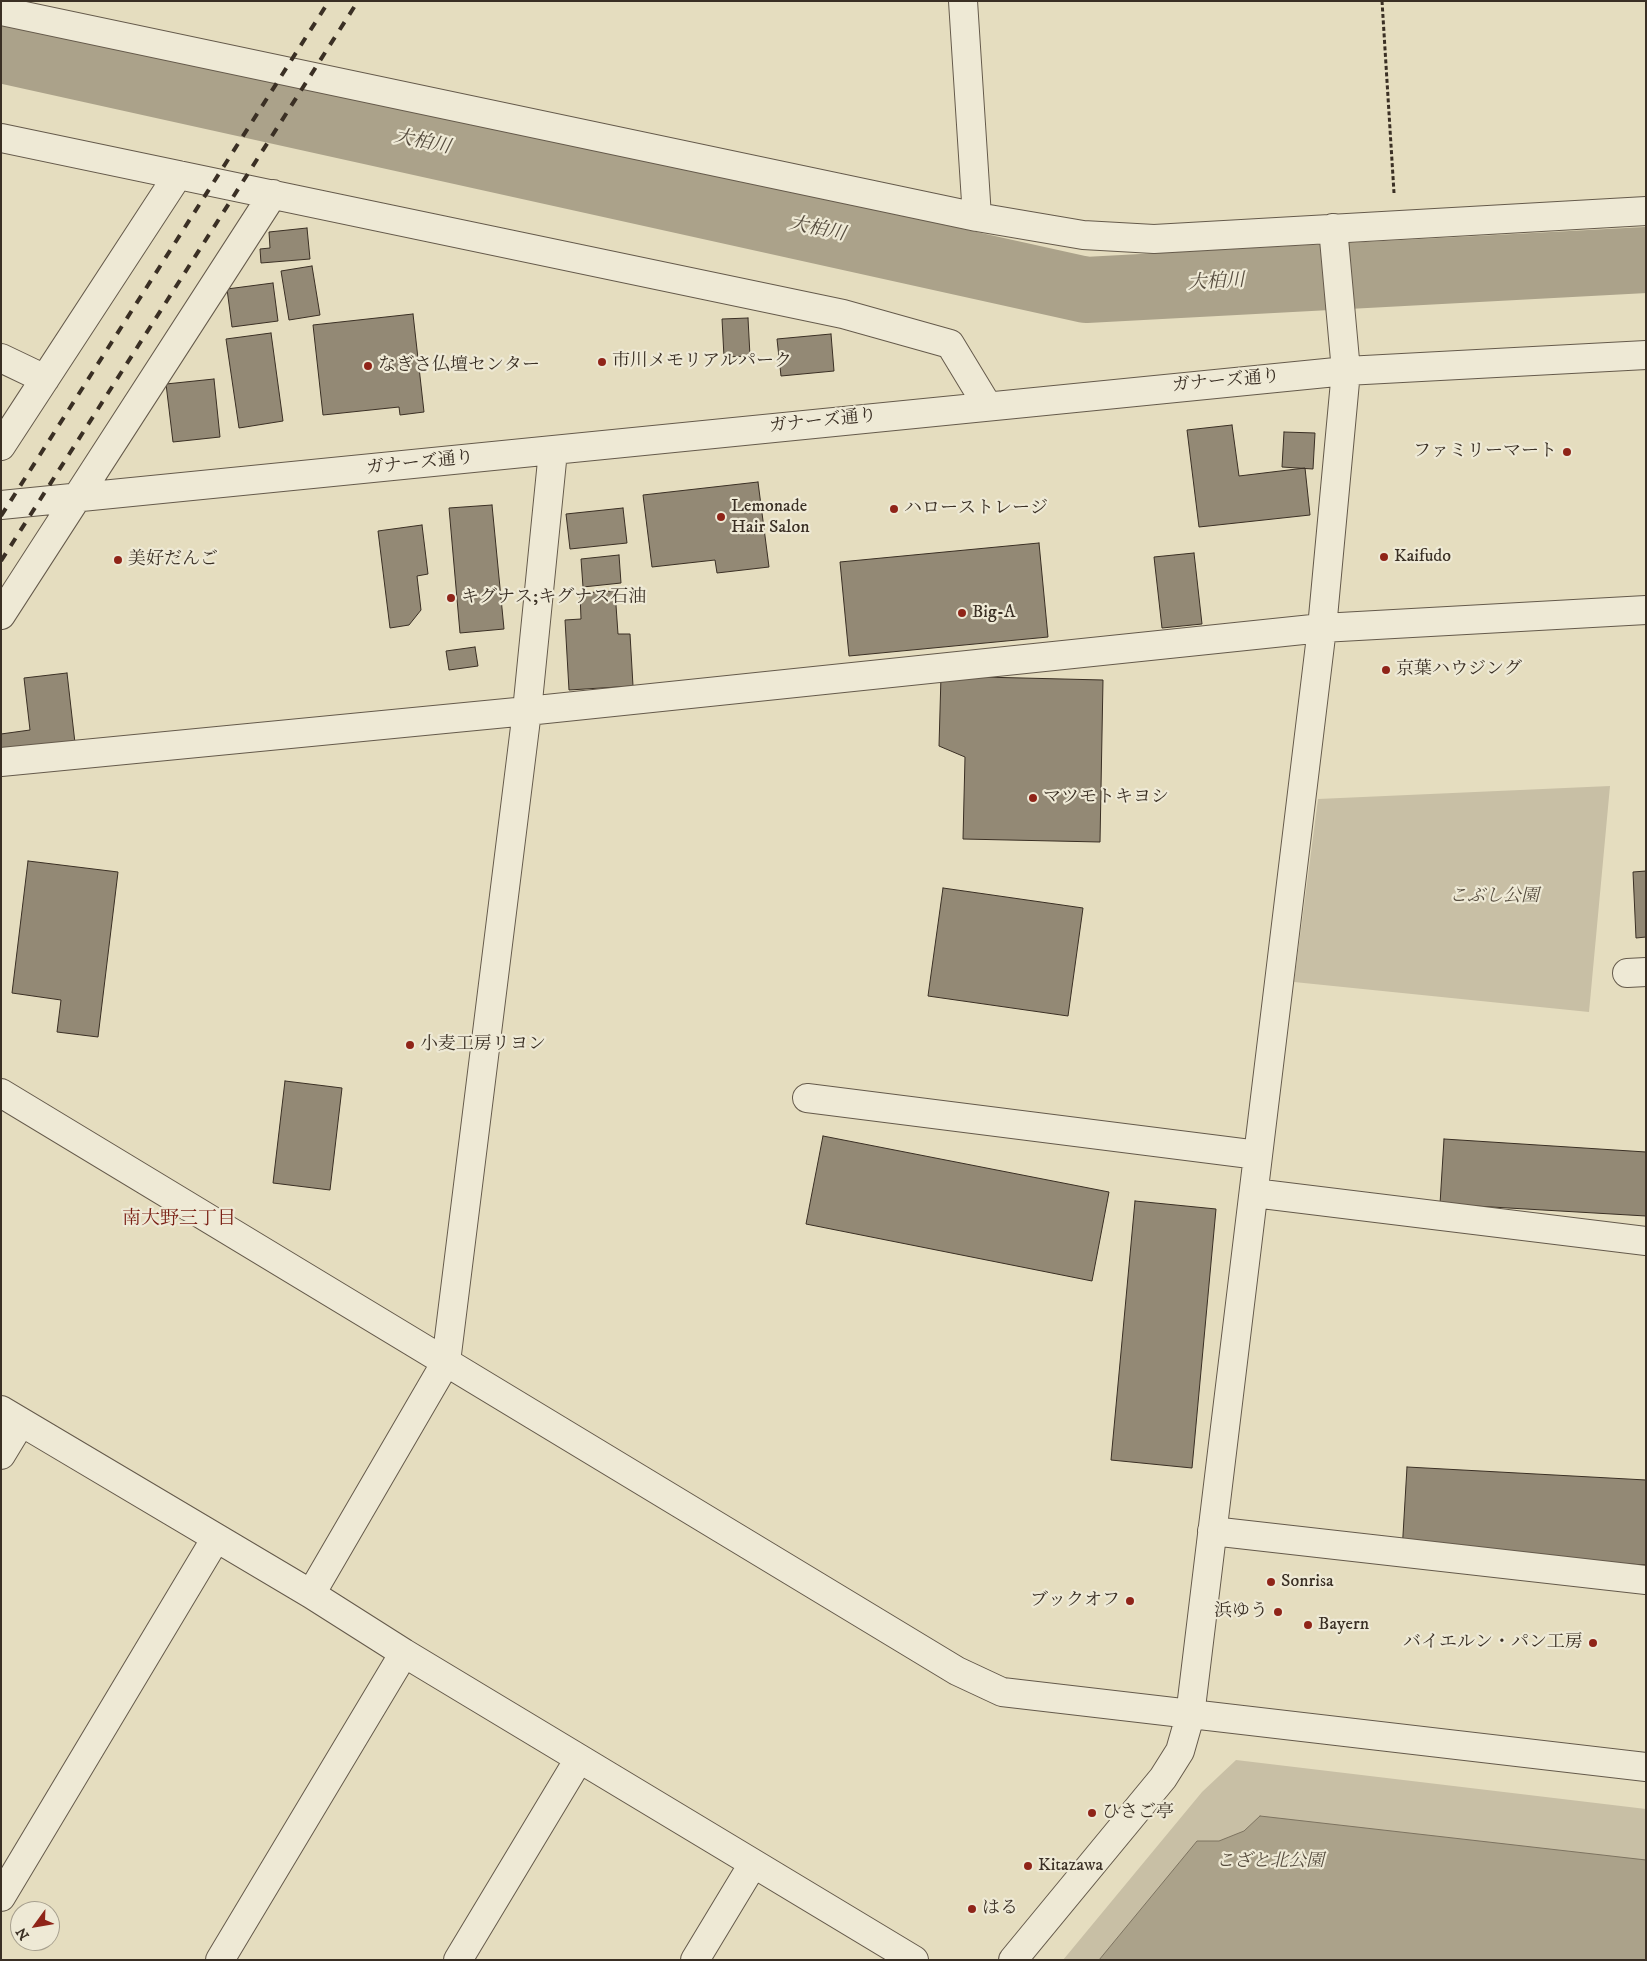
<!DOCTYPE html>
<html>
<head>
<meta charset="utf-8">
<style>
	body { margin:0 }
	#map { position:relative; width:1647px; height:1961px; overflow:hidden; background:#e5ddbf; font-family:"IM FELL DW Pica",serif }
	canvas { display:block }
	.frame { position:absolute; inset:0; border:2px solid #3a2f24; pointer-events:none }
	.north { position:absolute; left:10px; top:1901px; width:50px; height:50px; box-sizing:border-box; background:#eee9d5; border:1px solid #a69f8e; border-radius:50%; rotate:238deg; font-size:14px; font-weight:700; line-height:20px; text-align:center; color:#3a2f24 }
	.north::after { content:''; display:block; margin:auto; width:18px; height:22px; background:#8f2418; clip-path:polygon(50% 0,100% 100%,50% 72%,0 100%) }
</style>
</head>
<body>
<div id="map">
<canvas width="1647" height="1961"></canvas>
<div class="frame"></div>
<div class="north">N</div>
</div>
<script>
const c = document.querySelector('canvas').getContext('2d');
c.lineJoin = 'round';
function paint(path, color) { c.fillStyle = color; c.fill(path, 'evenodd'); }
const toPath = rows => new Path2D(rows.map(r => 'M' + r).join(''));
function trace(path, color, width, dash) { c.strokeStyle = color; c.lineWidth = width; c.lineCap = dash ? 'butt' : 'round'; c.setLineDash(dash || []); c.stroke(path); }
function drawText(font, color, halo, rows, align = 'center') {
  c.font = font + ' "IM FELL DW Pica","Noto Serif JP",serif'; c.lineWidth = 4.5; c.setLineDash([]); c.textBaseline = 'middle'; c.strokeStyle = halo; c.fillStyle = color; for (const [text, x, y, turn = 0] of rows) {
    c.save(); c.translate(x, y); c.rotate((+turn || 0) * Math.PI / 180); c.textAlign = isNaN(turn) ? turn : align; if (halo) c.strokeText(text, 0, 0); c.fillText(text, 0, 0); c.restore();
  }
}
paint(toPath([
	[1610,786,1589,1012,1294,982,1318,799],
	[1236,1760,1646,1809,1646,1960,1063,1960,1202,1792]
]), '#c8bfa5');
const water = toPath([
	[1260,1816,1646,1860,1646,1960,1099,1960,1197,1841,1219,1841,1244,1831,1260,1816]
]);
paint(water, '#aba28a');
trace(water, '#7e7461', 1);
trace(toPath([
	[1,50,1086,290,1646,260]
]), '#aba28a', 66);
const building = toPath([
	[307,228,310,259,261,263,260,249,270,248,269,232,307,228],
	[312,266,320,315,289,320,281,271,312,266],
	[273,283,278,321,232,327,227,289,273,283],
	[413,314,424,412,400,415,399,407,323,415,313,325,413,314],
	[748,318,750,356,724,357,722,319,748,318],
	[271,333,283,421,239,428,226,339,271,333],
	[831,334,834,371,781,376,777,339,831,334],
	[214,379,220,437,173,442,166,384,214,379],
	[1232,425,1239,476,1305,468,1310,515,1199,527,1187,430,1232,425],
	[1284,432,1315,433,1313,469,1282,467,1284,432],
	[758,482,769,567,717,573,715,560,652,567,643,495,758,482],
	[492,505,504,629,460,633,449,508,492,505],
	[623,508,627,543,570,549,566,514,623,508],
	[422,525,428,574,417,576,421,610,409,625,390,628,378,531,422,525],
	[1039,543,1048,637,849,656,840,562,1039,543],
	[1194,553,1202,624,1162,628,1154,557,1194,553],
	[619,555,621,583,583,587,581,559,619,555],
	[615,591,618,634,630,634,633,686,569,690,565,620,581,619,580,593,615,591],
	[475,647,478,666,449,670,446,651,475,647],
	[67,673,75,743,1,751,1,734,30,730,24,678,67,673],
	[941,676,1103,680,1100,842,963,839,965,757,939,746,941,676],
	[28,861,118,872,98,1037,57,1032,61,1000,12,993,28,861],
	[1646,871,1646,937,1636,938,1633,872,1646,871],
	[943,888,1083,908,1068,1016,928,996,943,888],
	[285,1081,342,1088,330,1190,273,1183,285,1081],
	[823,1136,1109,1192,1092,1281,806,1224,823,1136],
	[1444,1139,1646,1152,1646,1216,1440,1204,1444,1139],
	[1135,1201,1216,1209,1192,1468,1111,1460,1135,1201],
	[1407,1467,1646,1480,1646,1565,1402,1552,1407,1467]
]);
paint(building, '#938975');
trace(building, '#3a2f24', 1);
const minor = toPath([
	[963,1,977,217],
	[1,11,977,217,1083,235,1154,239,1646,211],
	[1,138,843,314,950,344,987,405],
	[1,358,45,379],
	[1,446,178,175],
	[1,505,1346,371,1646,355],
	[1,615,273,194],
	[1,762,527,711,1322,628,1646,610],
	[1627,973,1646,972],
	[1,1093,957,1671,1002,1692,1646,1767],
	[807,1098,1258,1155],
	[1254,1193,1646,1241],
	[1,1410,311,1594,404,1653,914,1960],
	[1,1455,21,1422],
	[1212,1531,1646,1580],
	[311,1594,446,1362,527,711,553,451],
	[1,1897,216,1538],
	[220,1960,404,1653],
	[458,1960,579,1759],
	[695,1960,753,1864],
	[1013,1960,1163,1778,1180,1751,1190,1716,1322,628,1346,371,1333,228]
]);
trace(minor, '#655a4b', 30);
trace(toPath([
	[1382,1,1394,193]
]), '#3a2f24', 3, [4, 2.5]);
trace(minor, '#eee9d5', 28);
trace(toPath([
	[1,516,329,1],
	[1,561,358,1]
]), '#3a2f24', 4, [9, 9]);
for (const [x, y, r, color] of [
	[602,362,5,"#8f2418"],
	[368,366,5,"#8f2418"],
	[1567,452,5,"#8f2418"],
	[894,509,5,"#8f2418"],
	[721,517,5,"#8f2418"],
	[1384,557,5,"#8f2418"],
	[118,560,5,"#8f2418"],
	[451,598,5,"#8f2418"],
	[962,613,5,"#8f2418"],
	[1386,670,5,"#8f2418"],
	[1033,798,5,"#8f2418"],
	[410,1045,5,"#8f2418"],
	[1271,1582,5,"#8f2418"],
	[1130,1601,5,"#8f2418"],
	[1278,1612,5,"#8f2418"],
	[1308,1625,5,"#8f2418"],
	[1593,1643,5,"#8f2418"],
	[1092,1813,5,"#8f2418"],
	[1028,1866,5,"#8f2418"],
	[972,1909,5,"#8f2418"]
]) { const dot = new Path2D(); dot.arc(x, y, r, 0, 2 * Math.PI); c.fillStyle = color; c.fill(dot); trace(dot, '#eee9d5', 2); }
drawText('18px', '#3a2f24', '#eee9d5', [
	["市川メモリアルパーク",612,362],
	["なぎさ仏壇センター",378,366],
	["ファミリーマート",1557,452,"right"],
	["Lemonade",731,507],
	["Hair Salon",731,528],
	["ハローストレージ",904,509],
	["Kaifudo",1394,557],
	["美好だんご",128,560],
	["キグナス;キグナス石油",461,598],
	["Big-A",972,613],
	["京葉ハウジング",1396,670],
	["マツモトキヨシ",1043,798],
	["小麦工房リヨン",420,1045],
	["Sonrisa",1281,1582],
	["ブックオフ",1120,1601,"right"],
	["浜ゆう",1268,1612,"right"],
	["Bayern",1318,1625],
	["バイエルン・パン工房",1583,1643,"right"],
	["ひさご亭",1102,1813],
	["Kitazawa",1038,1866],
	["はる",982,1909]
], 'left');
drawText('18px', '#3a2f24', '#eee9d5', [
	["ガナーズ通り",1226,382,-5],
	["ガナーズ通り",823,422,-6],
	["ガナーズ通り",420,464,-6]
]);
drawText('italic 18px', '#564c3e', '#eee9d5', [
	["こぶし公園",1494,897],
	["こざと北公園",1270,1862]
]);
drawText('italic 19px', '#564c3e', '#eee9d5', [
	["大柏川",422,143,12],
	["大柏川",817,230,12],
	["大柏川",1216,283,-3]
]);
drawText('19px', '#7a1f14', '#eee9d5', [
	["南大野三丁目",179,1220]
]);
</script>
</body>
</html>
